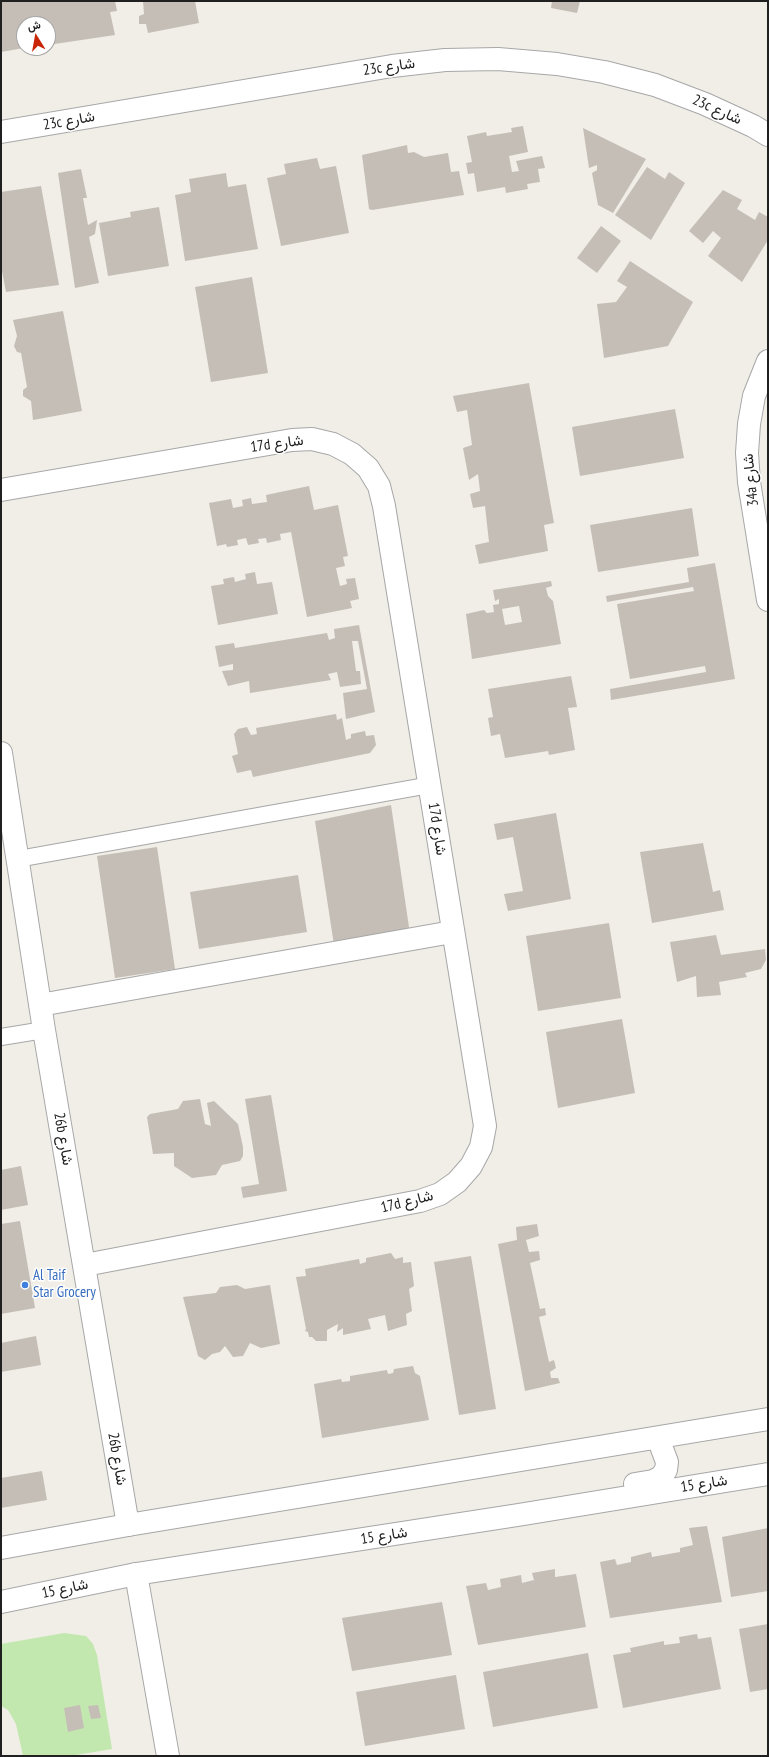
<!DOCTYPE html>
<html>
<head>
<meta charset="utf-8">
<style>
	body { margin:0 }
	#map { position:relative; width:769px; height:1757px; overflow:hidden; background:#f0eee7; font-family:"PT Sans Narrow",Vazirmatn,sans-serif }
	canvas { display:block }
	.frame { position:absolute; inset:0; border:2px solid #202020; pointer-events:none }
	.north { position:absolute; left:16px; top:16px; width:40px; height:40px; box-sizing:border-box; background:#fff; border:1px solid #a6a6a6; border-radius:50%; rotate:349deg; font-size:11px; font-weight:700; line-height:16px; text-align:center; color:#202020 }
	.north::after { content:''; display:block; margin:auto; width:14px; height:18px; background:#c92507; clip-path:polygon(50% 0,100% 100%,50% 72%,0 100%) }
</style>
</head>
<body>
<div id="map">
<canvas width="769" height="1757"></canvas>
<div class="frame"></div>
<div class="north">ش</div>
</div>
<script>
const c = document.querySelector('canvas').getContext('2d');
c.lineJoin = 'round';
function paint(path, color) { c.fillStyle = color; c.fill(path, 'evenodd'); }
const toPath = rows => new Path2D(rows.map(r => 'M' + r).join(''));
function trace(path, color, width, dash) { c.strokeStyle = color; c.lineWidth = width; c.lineCap = dash ? 'butt' : 'round'; c.setLineDash(dash || []); c.stroke(path); }
function drawText(font, color, halo, rows, align = 'center') {
  c.font = font + ' "PT Sans Narrow",Vazirmatn,sans-serif'; c.lineWidth = 3; c.setLineDash([]); c.textBaseline = 'middle'; c.strokeStyle = halo; c.fillStyle = color; for (const [text, x, y, turn = 0] of rows) {
    c.save(); c.translate(x, y); c.rotate((+turn || 0) * Math.PI / 180); c.textAlign = isNaN(turn) ? turn : align; if (halo) c.strokeText(text, 0, 0); c.fillText(text, 0, 0); c.restore();
  }
}
paint(toPath([
	[64,1633,86,1636,93,1644,97,1655,112,1749,70,1756,23,1756,16,1724,8,1710,1,1706,1,1644]
]), '#c2e8af');
paint(toPath([
	[1,1,115,1,117,11,110,12,115,35,48,45,48,24,24,24,24,48,1,52],
	[143,1,195,1,199,23,148,33,146,24,139,24,139,16,144,14],
	[552,1,580,1,577,13,551,8],
	[523,126,528,152,509,156,512,172,519,171,516,161,542,156,545,168,538,169,540,182,527,184,528,189,506,193,505,187,477,192,474,173,468,174,466,163,472,162,467,136,486,132,487,136,512,132,511,128],
	[583,128,646,159,613,213,598,205,592,173,597,170,597,165,589,168],
	[407,145,408,153,414,152,424,157,448,153,451,172,459,171,464,195,372,210,369,209,362,155],
	[317,158,320,169,336,166,349,233,281,246,267,178,286,174,284,164],
	[647,167,665,179,669,172,685,183,651,240,615,215],
	[81,169,87,198,83,198,88,225,97,220,95,234,89,237,99,283,75,288,58,173],
	[226,173,228,187,246,184,258,249,185,261,175,195,191,192,189,179],
	[41,186,59,285,6,292,1,266,1,192],
	[723,190,742,200,737,209,755,220,759,212,768,217,768,240,742,282,708,256,721,238,713,231,703,243,689,231],
	[159,207,169,266,108,276,99,223,131,217,130,212],
	[601,226,621,241,597,273,577,258],
	[630,261,693,302,668,346,604,358,597,304,616,302,627,287,617,281],
	[252,277,268,373,211,382,195,287],
	[63,311,82,411,33,420,31,401,23,396,23,390,27,387,21,353,17,352,14,346,17,336,13,320],
	[529,383,554,523,544,525,548,551,479,564,475,545,489,542,485,506,473,508,470,494,480,491,478,474,469,480,463,448,472,445,467,410,457,412,453,396],
	[675,409,684,458,580,476,572,427],
	[309,486,314,510,338,505,348,556,343,557,345,566,336,568,340,586,347,584,346,579,355,578,359,599,350,601,352,608,307,617,291,532,280,534,281,540,267,543,266,538,258,539,259,543,248,545,246,538,237,540,238,545,227,547,226,544,217,546,209,503,231,499,233,508,243,506,242,500,251,498,252,504,267,502,266,495],
	[692,508,699,556,598,572,590,525],
	[715,563,735,679,611,700,610,689,706,672,705,666,630,679,617,604,694,591,693,587,607,602,606,596,689,582,687,568],
	[255,572,257,584,272,582,278,614,218,625,211,586,224,584,223,579,234,577,235,582,246,579,245,574],
	[551,581,552,586,546,588,548,596,553,601,561,644,472,659,466,614,484,610,487,613,494,612,493,605,499,604,499,599,495,601,493,590],
	[519,606,522,622,505,625,502,609],
	[359,625,375,712,346,719,343,693,367,689,358,641,352,641,356,671,360,671,361,684,340,687,337,672,328,674,331,680,250,693,249,681,228,686,222,671,233,670,233,664,219,667,215,646,234,643,235,648,327,633,329,640,335,638,334,629],
	[571,676,577,707,568,708,575,750,549,755,548,751,505,758,500,734,491,736,488,718,493,717,488,689],
	[336,714,337,720,342,718,346,740,351,738,351,734,365,731,366,736,374,735,376,745,370,753,253,777,251,770,237,773,232,756,238,754,234,734,238,729,247,727,251,735,257,734,256,728],
	[391,805,410,934,334,945,315,821],
	[556,813,571,899,508,911,504,894,523,891,513,837,497,840,494,824],
	[703,843,713,892,720,890,724,910,652,923,640,852],
	[157,847,175,969,115,978,97,856],
	[298,875,307,932,199,949,190,892],
	[609,923,621,998,538,1011,526,936],
	[716,935,721,955,765,949,766,960,761,969,745,973,747,977,719,982,721,995,697,997,696,976,677,982,670,942],
	[622,1019,635,1093,558,1108,546,1032],
	[271,1095,287,1191,243,1198,241,1187,259,1184,245,1099],
	[200,1099,205,1124,211,1126,207,1103,214,1101,238,1124,243,1147,243,1156,240,1161,222,1165,216,1175,192,1178,174,1166,174,1153,153,1154,147,1117,150,1114,178,1109,183,1101],
	[21,1166,28,1205,1,1210,1,1170],
	[20,1221,35,1308,1,1314,1,1224],
	[537,1224,539,1236,526,1240,529,1252,539,1251,540,1260,530,1263,540,1309,545,1308,546,1315,539,1317,549,1362,554,1360,556,1368,550,1372,551,1378,558,1378,560,1383,525,1391,498,1244,517,1240,516,1227],
	[391,1253,395,1259,403,1257,403,1263,411,1262,414,1286,409,1289,412,1311,406,1314,407,1325,388,1331,385,1315,368,1319,371,1329,343,1335,343,1328,337,1332,338,1324,327,1330,327,1341,316,1341,312,1337,309,1337,308,1332,305,1331,306,1329,296,1277,306,1276,305,1269,359,1259,360,1264,366,1262,366,1258],
	[471,1256,496,1409,459,1415,434,1262],
	[237,1285,245,1289,270,1285,280,1344,261,1348,250,1343,243,1356,233,1357,225,1346,220,1352,212,1354,205,1360,198,1356,183,1297,216,1293,220,1287],
	[36,1336,41,1365,1,1372,1,1343],
	[413,1366,415,1373,420,1376,429,1420,322,1438,314,1384,341,1379,342,1382,350,1381,350,1376,387,1370,388,1374,393,1373,394,1369],
	[42,1471,47,1500,1,1508,1,1478],
	[707,1526,722,1602,610,1618,600,1562,615,1559,617,1565,631,1562,631,1557,651,1552,652,1557,680,1552,680,1548,693,1545,689,1528],
	[768,1528,768,1591,731,1597,722,1537],
	[555,1569,555,1577,576,1574,586,1627,478,1645,466,1586,486,1583,488,1590,501,1587,500,1579,521,1575,522,1583,534,1580,532,1573],
	[442,1602,452,1655,352,1671,342,1618],
	[768,1624,768,1689,750,1692,739,1629],
	[697,1634,698,1639,711,1637,721,1689,623,1708,613,1655,631,1652,630,1648,664,1641,664,1645,680,1643,679,1637],
	[588,1653,598,1708,493,1727,483,1672],
	[456,1675,465,1729,365,1746,356,1692],
	[80,1705,84,1728,68,1732,64,1708],
	[98,1705,101,1718,91,1719,88,1706]
]), '#c5beb6');
const service = toPath([
	[18,859,430,785],
	[1,1037,44,1030]
]);
const minor = toPath([
	[1,132,392,66,445,60,498,59,557,64,604,72,655,85,705,104,753,126,768,135],
	[768,361,754,396,749,424,747,453,749,482,768,600],
	[1,490,292,440,312,439,333,444,352,454,368,468,379,486,384,506,485,1126,481,1147,471,1166,457,1182,440,1194,420,1201,85,1265],
	[1,753,44,1030,128,1525],
	[40,1005,452,932],
	[136,1574,168,1756]
]);
const tertiary = toPath([
	[635,1484,653,1481,661,1477,666,1470,667,1462,658,1438],
	[1,1548,128,1525,768,1419],
	[1,1602,136,1574,518,1515,768,1474]
]);
trace(service, '#a7a7a7', 18);
trace(minor, '#a7a7a7', 24);
trace(tertiary, '#a7a7a7', 24);
trace(service, '#fff', 16);
trace(minor, '#fff', 22);
trace(tertiary, '#fff', 22);
for (const [x, y, r, color] of [
	[25,1285,4,"#3f7fe0"]
]) { const dot = new Path2D(); dot.arc(x, y, r, 0, 2 * Math.PI); c.fillStyle = color; c.fill(dot); trace(dot, '#fff', 1.5); }
drawText('15px', '#202020', '#fff', [
	["23c شارع",389,67,-8],
	["23c شارع",717,110,24],
	["23c شارع",69,121,-10],
	["17d شارع",277,444,-8],
	["34a شارع",751,480,-96],
	["17d شارع",437,829,81],
	["26b شارع",63,1139,80],
	["17d شارع",407,1202,-14],
	["26b شارع",117,1459,80],
	["شارع 15",704,1484,-9],
	["شارع 15",384,1536,-9],
	["شارع 15",65,1589,-12]
]);
drawText('15px', '#366cbe', '#fff', [
	["Al Taif",33,1276],
	["Star Grocery",33,1293]
], 'left');
</script>
</body>
</html>
